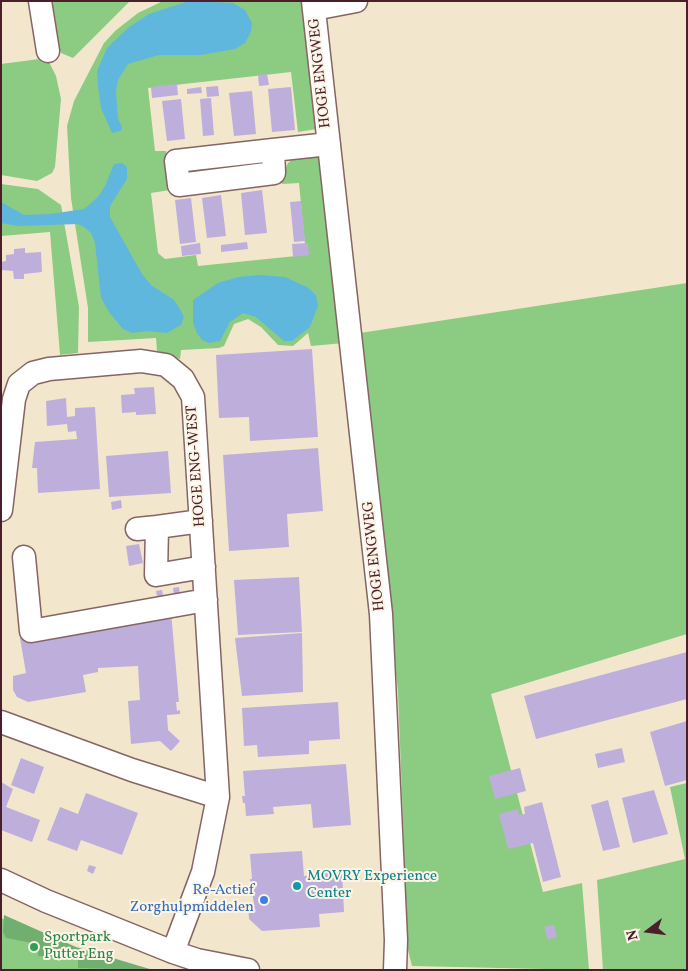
<!DOCTYPE html>
<html>
<head>
<meta charset="utf-8">
<style>
	body { margin:0 }
	#map { position:relative; width:688px; height:971px; overflow:hidden; background:#f2e7cc; font-family:Vollkorn,serif }
	canvas { display:block }
	.frame { position:absolute; inset:0; border:2px solid #4a1f2b; pointer-events:none }
	.north { position:absolute; left:623px; top:906px; width:50px; height:50px; -webkit-text-stroke:4px #fcf5e5; paint-order:stroke; rotate:255deg; font-size:14px; font-weight:700; line-height:20px; text-align:center; color:#4a1f2b }
	.north::after { content:''; display:block; margin:auto; width:18px; height:22px; background:#4a1f2b; clip-path:polygon(50% 0,100% 100%,50% 72%,0 100%) }
</style>
</head>
<body>
<div id="map">
<canvas width="688" height="971"></canvas>
<div class="frame"></div>
<div class="north">N</div>
</div>
<script>
const c = document.querySelector('canvas').getContext('2d');
c.lineJoin = 'round';
function paint(path, color) { c.fillStyle = color; c.fill(path, 'evenodd'); }
const toPath = rows => new Path2D(rows.map(r => 'M' + r).join(''));
function trace(path, color, width, dash) { c.strokeStyle = color; c.lineWidth = width; c.lineCap = dash ? 'butt' : 'round'; c.setLineDash(dash || []); c.stroke(path); }
function drawText(font, color, halo, rows, align = 'center') {
  c.font = font + ' Vollkorn,serif'; c.lineWidth = 4; c.setLineDash([]); c.textBaseline = 'middle'; c.strokeStyle = halo; c.fillStyle = color; for (const [text, x, y, turn = 0] of rows) {
    c.save(); c.translate(x, y); c.rotate((+turn || 0) * Math.PI / 180); c.textAlign = isNaN(turn) ? turn : align; if (halo) c.strokeText(text, 0, 0); c.fillText(text, 0, 0); c.restore();
  }
}
paint(toPath([
	[49,1,130,1,73,58,61,53,57,44],
	[163,1,306,1,317,129,298,132,291,72,148,88,155,151,166,151,170,190,151,193,158,253,165,259,196,255,198,266,306,255,299,183,282,184,283,173,288,163,295,157,310,155,319,158,344,343,311,346,308,333,293,346,278,345,261,327,248,319,234,324,224,346,219,348,181,350,180,359,157,351,156,338,88,342,88,308,71,198,67,126,74,101,104,43,115,31,138,13],
	[47,58,56,76,61,99,55,167,52,173,37,181,1,175,1,64],
	[1,184,38,189,61,205,79,307,78,353,60,355,50,232,1,236],
	[687,283,687,634,491,694,543,892,582,883,589,970,412,966,408,950,398,692,360,333],
	[687,783,687,970,603,970,597,880,685,859,670,787],
	[1,918,100,962,122,970,1,970]
]), '#8ccb82');
paint(toPath([
	[4,915,76,947,153,970,78,968,78,957,38,956,38,944,6,938,3,932]
]), '#71af70');
paint(toPath([
	[189,1,233,3,245,10,252,23,251,32,245,43,235,49,201,55,159,55,128,64,118,80,116,91,118,119,122,127,121,131,112,133,101,108,98,87,97,71,107,48,129,27,149,14],
	[122,163,127,167,127,179,110,206,110,217,142,274,151,285,174,300,180,309,184,317,181,325,167,333,147,331,132,333,123,329,109,312,101,298,95,243,91,233,84,227,78,224,18,226,1,223,1,202,24,215,50,214,84,209,98,197,105,186,114,164],
	[260,275,285,277,307,287,316,295,318,306,310,327,292,341,284,341,256,317,243,313,230,322,220,341,209,343,202,340,197,333,193,323,193,300,218,283,238,277]
]), '#60b7dd');
paint(toPath([
	[267,74,269,85,259,86,258,75],
	[177,84,178,95,152,98,151,87],
	[218,86,219,96,207,97,206,87],
	[201,87,202,93,187,94,187,89],
	[291,87,295,130,272,132,268,89],
	[252,91,256,134,234,136,229,93],
	[211,98,214,135,203,136,200,99],
	[181,99,185,139,167,141,162,101],
	[262,190,267,233,245,235,241,193],
	[221,195,226,236,207,238,202,198],
	[191,198,196,242,180,244,175,200],
	[301,201,305,241,294,242,290,202],
	[247,242,248,249,221,252,221,245],
	[200,243,201,254,182,256,181,246],
	[308,243,309,255,293,257,292,244],
	[25,248,25,253,41,252,42,272,24,274,24,279,14,279,13,271,1,270,1,262,6,261,6,255,14,254,14,249],
	[312,349,318,437,250,441,249,417,219,418,216,355],
	[154,387,156,414,136,415,136,412,122,413,121,395,135,394,134,388],
	[66,398,67,417,75,416,75,408,95,407,100,489,38,493,37,468,32,468,35,442,77,439,76,431,68,432,67,424,47,426,46,401],
	[318,448,323,511,287,514,289,547,229,551,223,455],
	[168,451,171,493,109,497,106,456],
	[121,500,122,508,112,510,111,502],
	[139,544,143,563,129,566,126,546],
	[299,577,302,632,238,635,234,580],
	[179,587,181,602,175,603,173,588],
	[162,590,165,605,159,606,156,591],
	[171,612,179,702,176,702,177,711,180,710,180,714,167,715,168,730,180,741,171,751,160,741,131,744,128,701,140,700,138,666,98,668,98,672,83,675,86,692,28,702,17,697,13,690,13,676,26,673,20,638],
	[302,633,303,692,242,696,235,638],
	[687,652,687,699,536,739,524,696],
	[338,702,340,739,309,741,309,754,258,757,257,745,244,746,242,708],
	[687,721,687,780,665,786,650,732],
	[622,748,625,762,598,768,595,754],
	[21,758,44,767,34,794,11,785],
	[346,764,351,825,313,828,311,804,273,807,274,814,246,816,245,803,243,803,242,796,245,796,243,771],
	[520,768,526,791,495,799,489,776],
	[1,782,13,789,6,807,40,820,32,842,1,830],
	[654,790,668,834,633,843,622,798],
	[86,793,138,813,122,855,81,840,77,851,47,840,60,807,78,814],
	[608,800,620,847,603,851,591,805],
	[542,802,561,877,543,882,533,843,508,849,499,814,518,809,519,815,525,814,524,807],
	[302,851,304,876,342,871,344,912,319,914,320,927,262,931,249,919,248,905,254,904,250,879,252,879,250,854],
	[89,865,96,867,93,874,87,871],
	[554,925,557,937,548,940,544,927]
]), '#beaedc');
const minor = toPath([
	[40,1,48,51],
	[313,1,381,614,396,940,395,970],
	[314,9,356,1],
	[273,150,274,173,179,185,176,161,273,150,329,144],
	[1,510,14,399,19,384,33,373,49,369,141,361,166,365,183,379,193,397,218,797,203,872,173,952],
	[201,521,157,527,156,575,204,567],
	[137,529,157,527],
	[24,557,31,631,206,600],
	[1,722,132,770,218,797],
	[1,880,46,901,173,952,197,960,248,970]
]);
trace(minor, '#856563', 25);
trace(minor, '#fff', 22);
for (const [x, y, r, color] of [
	[297,886,5,"#0f9aa8"],
	[264,900,5,"#3f7fe0"],
	[34,947,5,"#2e9e5b"]
]) { const dot = new Path2D(); dot.arc(x, y, r, 0, 2 * Math.PI); c.fillStyle = color; c.fill(dot); trace(dot, '#fcf5e5', 2); }
drawText('15px', '#4a1f2b', '#fcf5e5', [
	["HOGE ENGWEG",321,73,-96],
	["HOGE ENG-WEST",197,466,-94],
	["HOGE ENGWEG",375,556,-96]
]);
drawText('15px', '#0d838f', '#fcf5e5', [
	["MOVRY Experience",307,877],
	["Center",307,894]
], 'left');
drawText('15px', '#366cbe', '#fcf5e5', [
	["Re-Actief",254,891],
	["Zorghulpmiddelen",254,908]
], 'right');
drawText('15px', '#27864d', '#fcf5e5', [
	["Sportpark",44,938],
	["Putter Eng",44,955]
], 'left');
</script>
</body>
</html>
